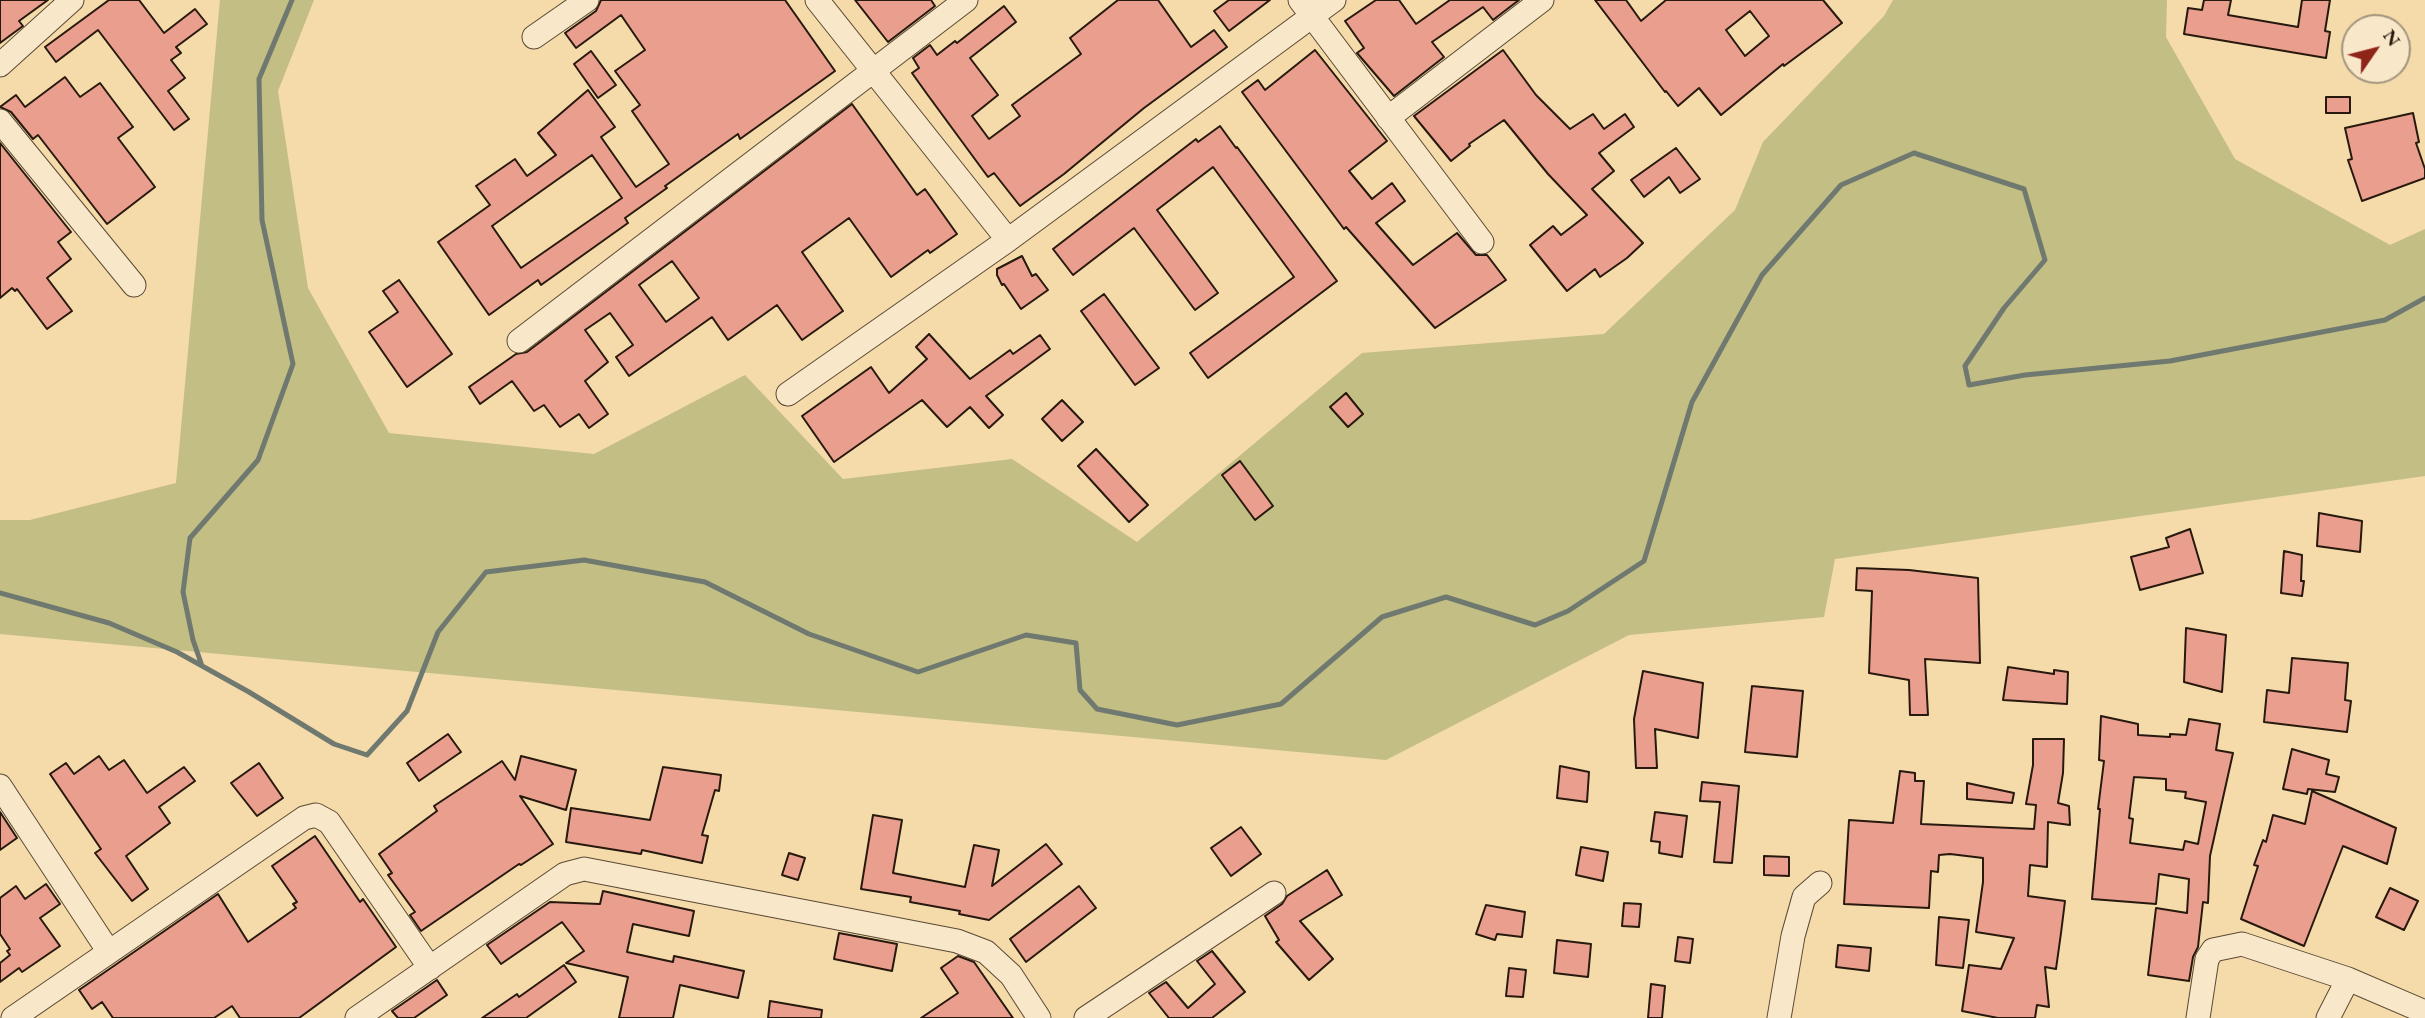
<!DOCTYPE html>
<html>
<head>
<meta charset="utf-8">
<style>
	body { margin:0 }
	#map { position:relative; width:2425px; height:1018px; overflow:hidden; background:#f5daaa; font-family:"EB Garamond",serif }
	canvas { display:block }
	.north { position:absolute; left:2341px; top:14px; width:70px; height:70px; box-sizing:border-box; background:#f8e7c8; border:2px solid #a4957e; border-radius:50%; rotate:55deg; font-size:19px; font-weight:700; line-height:28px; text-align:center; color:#27190e }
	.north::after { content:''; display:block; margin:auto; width:24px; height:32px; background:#8f2418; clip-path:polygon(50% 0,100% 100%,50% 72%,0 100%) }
</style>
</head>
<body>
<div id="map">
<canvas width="2425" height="1018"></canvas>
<div class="north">N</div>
</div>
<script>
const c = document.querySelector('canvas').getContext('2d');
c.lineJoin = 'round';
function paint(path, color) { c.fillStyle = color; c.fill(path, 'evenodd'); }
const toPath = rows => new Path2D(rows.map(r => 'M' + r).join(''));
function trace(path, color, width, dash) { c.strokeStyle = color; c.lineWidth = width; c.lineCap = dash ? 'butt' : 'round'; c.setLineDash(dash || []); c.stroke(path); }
paint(toPath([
	[220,0,314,0,278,91,308,288,389,433,594,454,745,375,843,479,1012,459,1137,542,1362,353,1604,334,1735,210,1763,142,1884,16,1893,0,2167,0,2166,37,2235,159,2390,245,2425,229,2425,476,1835,559,1824,617,1629,635,1386,760,0,634,0,520,30,520,176,483]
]), '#c2be84');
trace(toPath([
	[0,593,109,623,177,652,249,692,334,744,367,755,407,711,438,632,486,572,584,560,705,582,809,634,918,672,1026,635,1076,643,1080,690,1097,709,1177,725,1281,704,1382,617,1446,597,1535,625,1568,611,1644,561,1692,402,1762,275,1841,185,1914,153,2024,189,2045,260,2004,308,1965,366,1969,385,2025,375,2170,361,2385,320,2425,298],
	[202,666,193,640,183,592,190,538,258,460,293,364,262,220,259,79,292,0]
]), '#6f7970', 5);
const building = toPath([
	[0,0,48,0,19,21,23,26,0,43,0,0],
	[109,0,139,0,164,33,195,9,207,24,176,47,181,53,171,60,185,78,168,91,189,119,174,130,98,30,56,62,45,47,109,0],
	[601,0,785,0,835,71,740,139,738,134,665,186,667,188,625,218,628,223,541,285,538,280,489,315,438,242,490,205,476,186,515,159,527,176,556,155,538,133,588,90,615,127,601,137,636,187,669,164,632,111,640,105,615,71,645,50,621,15,576,48,565,33,596,11,601,0],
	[592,155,622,198,521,268,492,226,592,155],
	[855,0,931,0,935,6,888,42,855,0],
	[1118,0,1158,0,1191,47,1214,30,1227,47,1144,108,1064,174,1020,206,994,173,988,177,927,94,912,73,919,68,913,58,930,45,937,55,955,41,957,43,1004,6,1016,22,970,58,998,95,972,116,989,139,1020,116,1012,105,1081,54,1070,38,1118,0],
	[1229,0,1270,0,1229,31,1214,11,1229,0],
	[1376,0,1399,0,1416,24,1450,0,1519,0,1493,20,1483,7,1432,42,1444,57,1394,96,1357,53,1364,48,1345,21,1376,0],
	[1595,0,1626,0,1641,21,1666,0,1823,0,1842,23,1784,66,1783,64,1721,115,1699,88,1678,106,1666,91,1665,92,1595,0],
	[1750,11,1769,36,1745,56,1726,30,1750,11],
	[2204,0,2231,0,2228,15,2298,27,2302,0,2330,0,2325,31,2330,32,2326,58,2184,34,2188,8,2202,10,2204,0],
	[1315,50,1387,141,1349,171,1372,199,1392,183,1405,201,1376,223,1413,265,1457,233,1476,255,1487,255,1506,280,1435,328,1346,227,1344,229,1242,92,1258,80,1265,90,1315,50],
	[1503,50,1536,95,1570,129,1593,114,1604,129,1625,114,1634,127,1599,153,1614,171,1592,189,1643,243,1627,258,1600,277,1595,269,1567,291,1530,245,1553,226,1561,235,1587,215,1548,174,1504,120,1469,144,1470,146,1451,161,1414,116,1503,50],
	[591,51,616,85,598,98,574,64,591,51],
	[65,77,80,97,100,83,133,127,118,138,155,187,107,224,38,135,33,139,11,112,0,107,16,95,25,107,65,77],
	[2326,97,2350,97,2350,113,2326,113,2326,97],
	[852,104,917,195,925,189,957,234,930,253,928,250,891,277,849,218,802,252,843,311,802,340,777,305,728,340,712,317,629,376,616,357,633,345,610,313,585,330,608,362,585,381,608,414,589,428,579,414,560,427,544,405,534,411,512,381,480,404,469,387,516,354,527,352,852,104],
	[672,261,699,298,666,322,639,285,672,261],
	[2413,113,2419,142,2416,143,2425,169,2425,178,2362,201,2348,160,2352,159,2345,128,2413,113],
	[1220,126,1236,148,1237,147,1337,281,1208,378,1190,353,1294,277,1213,167,1157,210,1218,293,1195,310,1134,228,1073,275,1053,249,1196,139,1198,142,1220,126],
	[0,143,71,232,58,242,71,259,47,278,72,311,47,329,17,289,15,291,12,288,0,298,0,143],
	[1676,148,1700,179,1680,193,1669,177,1644,197,1631,180,1676,148],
	[1022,256,1032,276,1036,274,1048,290,1021,309,1004,284,1002,285,997,275,997,269,1022,256],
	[399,280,452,354,407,387,369,332,398,312,383,291,399,280],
	[1104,294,1159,368,1135,385,1081,311,1104,294],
	[929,334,970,379,1010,350,1013,354,1040,335,1050,349,986,396,1003,415,989,428,970,407,947,427,922,400,834,462,802,416,871,367,889,393,927,359,916,347,929,334],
	[1346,393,1363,414,1348,427,1330,407,1346,393],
	[1062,400,1083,422,1062,441,1042,419,1062,400],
	[1096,449,1148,505,1129,522,1078,466,1096,449],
	[1240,461,1273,506,1255,520,1222,475,1240,461],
	[2319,513,2362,521,2360,552,2317,546,2319,513],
	[2190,529,2203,573,2140,590,2131,557,2169,547,2166,538,2190,529],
	[2284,551,2302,555,2301,581,2304,581,2302,596,2281,593,2284,551],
	[1857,568,1909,570,1978,578,1980,663,1925,659,1928,715,1910,715,1909,680,1869,673,1872,591,1856,590,1857,568],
	[2186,628,2226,635,2222,692,2184,682,2186,628],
	[2292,658,2348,663,2345,700,2351,701,2347,732,2264,722,2267,690,2289,693,2292,658],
	[2008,667,2054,674,2054,670,2068,672,2067,704,2003,700,2008,667],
	[1643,671,1703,683,1698,738,1655,729,1657,768,1636,768,1634,719,1643,671],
	[1752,686,1803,691,1797,757,1745,752,1752,686],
	[2101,716,2138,724,2138,735,2170,737,2170,734,2186,735,2189,719,2220,724,2216,750,2233,753,2210,856,2208,903,2203,902,2198,947,2193,957,2189,981,2148,975,2156,908,2187,913,2189,879,2159,874,2156,904,2092,899,2100,809,2098,809,2104,761,2099,760,2101,716],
	[2134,777,2166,779,2166,790,2186,792,2185,798,2206,802,2198,844,2185,841,2183,850,2130,843,2133,819,2129,818,2134,777],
	[448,734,461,752,419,781,407,763,448,734],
	[2033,739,2064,739,2063,773,2058,803,2069,806,2070,825,2048,822,2047,867,2030,865,2028,896,2065,901,2061,933,2056,969,2045,967,2049,1007,2037,1005,2035,1018,1998,1018,1962,1011,1969,965,2001,969,2014,938,1976,932,1983,882,1983,858,1950,854,1939,855,1938,872,1931,871,1929,908,1844,904,1849,820,1893,823,1900,771,1915,773,1915,781,1924,781,1921,824,2034,829,2036,805,2026,804,2033,765,2033,739],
	[2292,749,2329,760,2326,774,2339,777,2335,792,2308,789,2307,794,2283,789,2292,749],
	[99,756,109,770,124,760,147,793,184,767,195,781,159,807,170,823,126,856,148,889,132,901,95,853,101,849,50,774,66,763,74,774,99,756],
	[521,756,576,770,566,810,520,796,553,844,521,865,519,864,421,931,410,915,415,912,388,875,392,873,379,854,437,811,434,806,502,761,515,780,521,756],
	[259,763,283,798,257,816,231,783,259,763],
	[1560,766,1589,772,1587,802,1557,798,1560,766],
	[663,767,721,775,719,791,715,790,702,835,708,836,702,863,642,850,641,854,566,842,571,808,650,820,663,767],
	[1702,782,1739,786,1732,863,1714,862,1720,802,1700,801,1702,782],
	[1967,783,2014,793,2012,803,1967,799,1967,783],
	[2312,791,2396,828,2387,864,2343,846,2304,946,2241,919,2258,866,2254,865,2263,840,2266,842,2273,815,2305,824,2312,791],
	[0,812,17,838,0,850,0,812],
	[1655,812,1687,816,1682,857,1659,853,1660,842,1651,841,1655,812],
	[873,815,902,820,893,873,965,887,974,845,999,850,992,886,1046,844,1062,864,989,920,959,914,960,911,910,902,911,897,861,889,873,815],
	[1241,827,1261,854,1231,876,1211,848,1241,827],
	[315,836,360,902,363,899,396,947,299,1018,240,1018,232,1006,214,1018,113,1018,102,1002,92,1009,79,990,218,894,248,942,296,908,293,904,297,902,272,866,315,836],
	[1581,847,1608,852,1603,881,1576,875,1581,847],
	[789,853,805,858,798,880,782,875,789,853],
	[1764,856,1789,857,1789,876,1764,875,1764,856],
	[1327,870,1342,895,1300,921,1333,959,1309,980,1276,942,1279,940,1265,916,1282,904,1287,896,1327,870],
	[46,884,60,904,40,918,60,946,22,972,19,968,0,982,0,963,10,955,7,951,10,949,0,934,0,898,16,886,25,899,46,884],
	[1079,886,1096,908,1026,962,1010,939,1079,886],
	[2390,888,2418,901,2404,930,2376,917,2390,888],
	[603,891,694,911,689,936,633,924,627,952,673,962,674,956,744,971,738,998,680,985,673,1018,619,1018,628,977,566,963,584,951,562,922,501,964,487,945,550,902,600,904,603,891],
	[1624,903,1641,904,1639,927,1622,926,1624,903],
	[1486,905,1525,912,1522,937,1497,934,1495,940,1476,934,1486,905],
	[1939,917,1969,920,1963,968,1936,965,1939,917],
	[839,933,897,944,892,971,834,959,839,933],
	[1678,937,1693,939,1690,963,1675,961,1678,937],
	[1557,940,1591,944,1588,977,1554,973,1557,940],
	[1838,945,1871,948,1869,971,1836,967,1838,945],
	[1212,951,1245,992,1212,1018,1169,1018,1149,993,1166,982,1188,1008,1215,984,1197,961,1212,951],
	[958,956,974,962,1013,1018,921,1018,958,993,941,968,958,956],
	[564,965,576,982,526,1018,482,1018,517,994,519,997,564,965],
	[1509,968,1526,970,1523,997,1506,996,1509,968],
	[437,980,447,995,414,1018,398,1018,392,1011,437,980],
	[1651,984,1665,986,1662,1018,1648,1018,1651,984],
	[770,1001,822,1010,821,1018,768,1018,770,1001]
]);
paint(building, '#ea9f8e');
trace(building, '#27190e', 2);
const street = toPath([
	[817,0,1008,240],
	[1300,0,1482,242],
	[534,37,587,0],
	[0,65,72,0],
	[1388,118,1542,0],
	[0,121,134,285],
	[519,341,966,0],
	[788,394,1008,240,1334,0],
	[0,786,109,952],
	[13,1018,304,818,316,815,329,822,430,968],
	[357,1018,565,874,584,869,957,941,986,952,1011,975,1039,1018],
	[1086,1018,1274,893],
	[1779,1018,1793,936,1804,897,1820,883],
	[2198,1018,2207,959,2213,950,2242,944,2348,979,2425,1012],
	[2328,1018,2348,979]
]);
trace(street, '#5a4935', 25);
trace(street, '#f8e7c8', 23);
</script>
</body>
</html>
